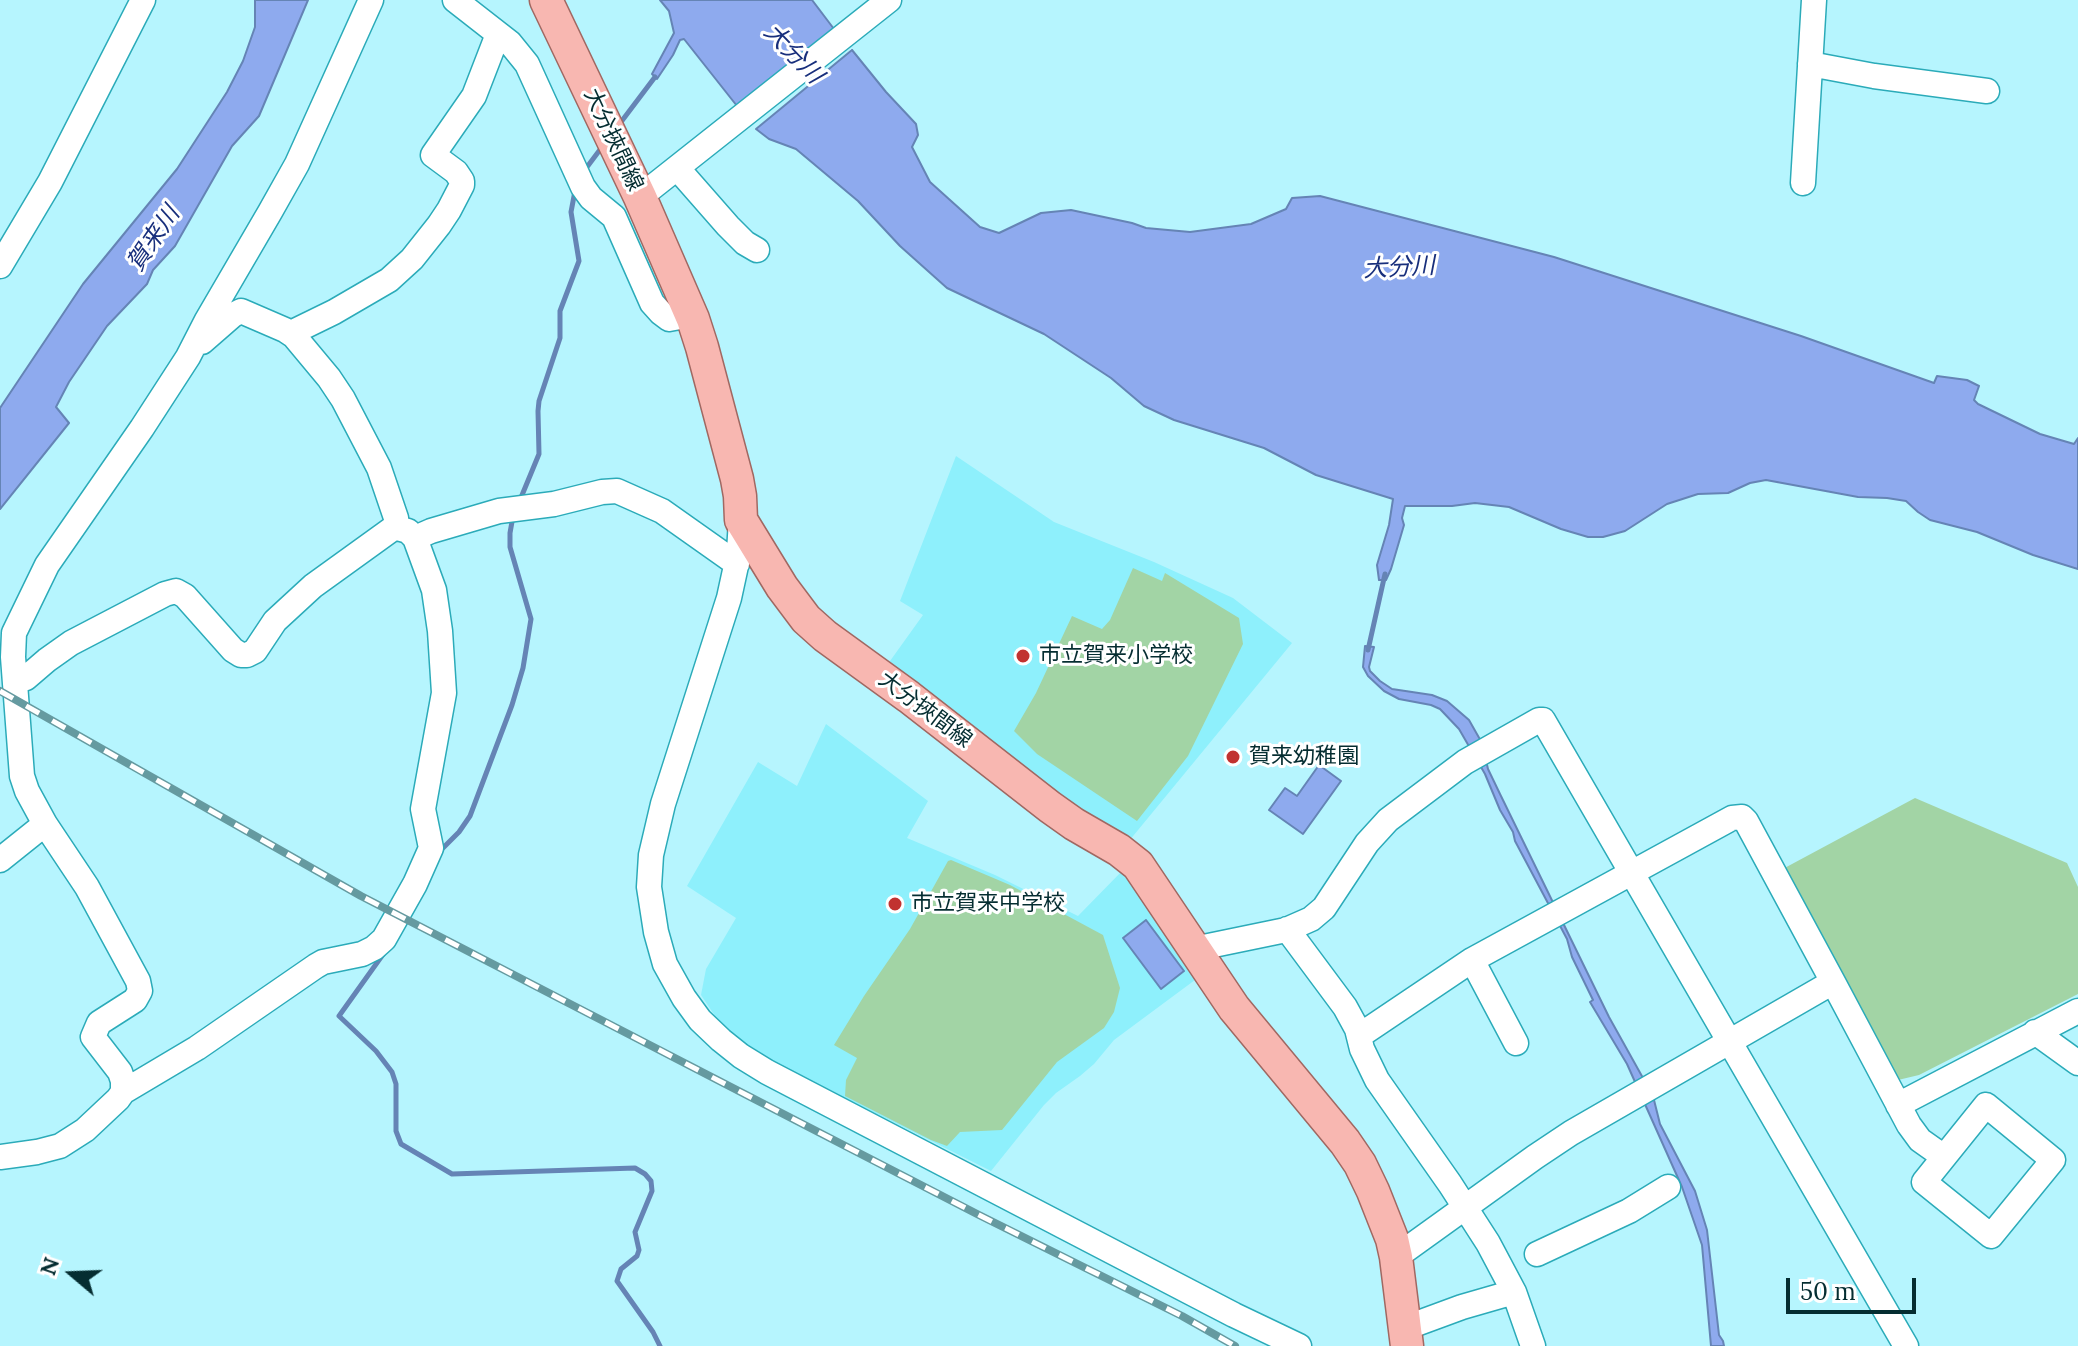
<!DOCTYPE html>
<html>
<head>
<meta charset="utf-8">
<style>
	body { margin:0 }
	#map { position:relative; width:2078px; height:1346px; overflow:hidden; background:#b6f5fe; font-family:Lora,serif }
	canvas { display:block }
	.north { position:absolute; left:32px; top:1234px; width:80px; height:80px; -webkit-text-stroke:6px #fff; paint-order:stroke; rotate:289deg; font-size:22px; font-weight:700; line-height:32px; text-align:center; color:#052d31 }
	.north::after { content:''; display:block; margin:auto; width:28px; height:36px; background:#052d31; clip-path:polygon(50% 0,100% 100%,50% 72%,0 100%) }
	.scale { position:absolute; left:1786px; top:1278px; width:130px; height:36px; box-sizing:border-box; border:4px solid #052d31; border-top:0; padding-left:10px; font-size:24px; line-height:28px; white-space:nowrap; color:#052d31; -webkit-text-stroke:6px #fff; paint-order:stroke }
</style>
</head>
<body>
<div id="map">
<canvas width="2078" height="1346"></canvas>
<div class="north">N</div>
<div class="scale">50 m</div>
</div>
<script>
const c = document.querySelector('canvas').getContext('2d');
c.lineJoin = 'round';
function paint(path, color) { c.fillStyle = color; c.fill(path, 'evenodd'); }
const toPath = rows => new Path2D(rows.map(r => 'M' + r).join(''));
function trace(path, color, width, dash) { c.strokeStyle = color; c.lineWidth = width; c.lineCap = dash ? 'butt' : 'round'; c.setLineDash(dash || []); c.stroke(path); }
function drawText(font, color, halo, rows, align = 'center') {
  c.font = font + ' Lora,"Noto Sans JP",serif'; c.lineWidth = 6; c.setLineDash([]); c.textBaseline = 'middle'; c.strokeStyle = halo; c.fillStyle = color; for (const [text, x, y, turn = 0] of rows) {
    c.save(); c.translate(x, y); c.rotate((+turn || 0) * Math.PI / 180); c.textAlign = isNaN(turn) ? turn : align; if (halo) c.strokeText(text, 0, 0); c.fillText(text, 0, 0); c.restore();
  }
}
paint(toPath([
	[956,456,1054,522,1154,562,1233,598,1292,643,1129,841,1006,760,885,668,923,615,900,601],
	[826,724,928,801,907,838,995,875,1078,916,1124,869,1199,977,1114,1040,1094,1064,1080,1076,1056,1093,1044,1105,991,1171,754,1052,721,1025,701,995,706,969,736,918,687,886,758,762,797,786]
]), '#8ef0fc');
paint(toPath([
	[1133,568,1162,581,1165,573,1239,618,1243,644,1188,756,1137,821,1037,754,1014,731,1036,693,1072,616,1102,629,1110,620],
	[1915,798,2067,863,2078,887,2078,994,1919,1075,1898,1080,1779,871],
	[951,860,1010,885,1103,935,1120,988,1114,1012,1104,1028,1057,1062,1002,1130,960,1132,947,1146,931,1140,845,1096,846,1080,857,1058,834,1045,864,996,910,929,948,861]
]), '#a2d4a5');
const water = toPath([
	[255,0,308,0,259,116,232,146,175,246,153,270,147,284,107,326,69,382,56,407,69,423,0,509,0,408,83,284,177,169,227,92,243,61,255,27,255,0],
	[660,0,812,0,834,29,737,106,684,39,680,40,673,55,657,79,652,74,674,33,669,11,660,0],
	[852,50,886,92,916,124,918,135,912,147,930,182,980,227,999,233,1041,213,1071,210,1132,223,1146,228,1190,232,1251,224,1286,209,1292,198,1320,196,1554,257,1801,336,1934,383,1937,376,1967,380,1979,386,1974,400,1978,404,2040,434,2074,444,2078,438,2078,569,2033,555,1977,532,1930,520,1918,512,1906,501,1887,498,1858,497,1766,480,1750,483,1728,493,1698,494,1667,504,1625,531,1603,537,1588,537,1561,529,1509,507,1475,503,1452,506,1405,506,1402,518,1404,525,1391,569,1386,580,1379,580,1377,565,1389,525,1393,499,1316,475,1264,448,1174,420,1144,406,1111,378,1044,334,947,288,900,246,858,201,796,149,769,139,756,129,852,50],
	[1365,646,1374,647,1369,667,1370,671,1380,681,1392,689,1432,695,1447,701,1469,720,1482,743,1488,769,1500,794,1609,1017,1653,1096,1660,1124,1695,1191,1707,1230,1719,1335,1723,1341,1724,1346,1711,1346,1702,1245,1682,1187,1627,1064,1590,1002,1593,1000,1572,957,1567,939,1515,841,1513,832,1500,810,1485,774,1459,729,1440,709,1431,705,1399,699,1384,691,1368,676,1363,667,1365,646],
	[1319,765,1341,781,1303,834,1269,810,1285,788,1297,796,1319,765],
	[1146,920,1184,971,1161,989,1123,938,1146,920]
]);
paint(water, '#8eaaee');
trace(water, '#6584b5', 2);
trace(toPath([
	[618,126,655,77],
	[584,171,602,147],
	[520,500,539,454,538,411,539,401,560,338,560,311,579,261,571,212,575,191],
	[1368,650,1385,574],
	[438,853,459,832,470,816,512,705,523,668,531,619,510,547,510,533,513,516],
	[384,953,339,1016,376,1051,392,1072,396,1084,396,1131,401,1144,452,1174,635,1168,645,1174,651,1181,652,1191,635,1232,639,1250,637,1256,621,1269,617,1281,653,1332,660,1346]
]), '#6584b5', 5);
const minor = toPath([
	[455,0,510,43,527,64,583,187,591,198,614,217,652,303,661,313,669,319,691,315],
	[1810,64,1874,76,1987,91],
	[678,169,728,226,745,243,757,250],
	[1803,183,1814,0],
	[640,197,889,0],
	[0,266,50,182,143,0],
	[291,333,334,312,389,280,412,259,439,225,449,210,462,185,462,181,456,172,433,155,474,96,498,34],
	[202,342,233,315,241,311,285,330,294,336,329,378,343,399,379,468,396,518,397,528],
	[741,520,739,552,729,598,663,804,651,855,649,887,656,932,665,964,684,998,700,1020,721,1040,741,1056,767,1072,1234,1315,1299,1346],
	[415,538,431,531,499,511,554,504,602,492,617,491,662,511,737,564],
	[15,682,26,678,47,660,71,643,165,594,176,591,185,596,233,650,241,655,247,655,255,651,275,621,313,586,392,529,397,528,408,531,415,538,434,590,440,631,444,693,423,809,431,848,415,884,384,939,374,948,362,954,323,962,316,966,197,1048,123,1092],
	[0,860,45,824],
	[1287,929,1345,1007,1357,1029,1362,1049,1377,1080,1450,1184,1488,1243,1514,1292,1533,1346],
	[1194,949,1286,930,1311,919,1324,908,1367,843,1388,820,1465,762,1539,720,1543,720,1906,1346],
	[1472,960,1516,1043],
	[2035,1032,2078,1063],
	[1359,1036,1472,960,1732,818,1742,817,1746,821,1833,982,1909,1125,1920,1140,1944,1157],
	[1898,1105,2078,1011],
	[1986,1105,2053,1160,1991,1236,1924,1182,1986,1105],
	[0,1157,37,1152,60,1146,85,1130,118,1099,123,1092,123,1081,120,1072,93,1037,99,1023,135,1000,140,991,138,981,87,887,45,824,27,791,22,776,13,657,14,633,47,565,142,428,188,357,207,320,270,212,297,164,371,0],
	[1537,1254,1629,1211,1668,1187],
	[1396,1257,1535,1157,1571,1133,1833,982],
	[1405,1328,1462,1307,1514,1292]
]);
const major = toPath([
	[546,0,640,197,693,319,702,347,737,479,740,496,741,520,782,587,806,619,825,636,909,697,1050,807,1074,824,1119,850,1138,865,1234,1008,1345,1142,1360,1164,1373,1191,1392,1239,1396,1257,1407,1346]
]);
trace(minor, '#2babb9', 27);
trace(major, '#a06862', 35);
trace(minor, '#fff', 24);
trace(major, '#f8b7b1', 32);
const rail = toPath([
	[0,691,361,896,979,1215,1182,1316,1235,1346]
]);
trace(rail, '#659aa0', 8);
trace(rail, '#fff', 5, [15]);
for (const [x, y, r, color] of [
	[1023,656,8,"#c13230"],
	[1233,757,8,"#c13230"],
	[895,904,8,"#c13230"]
]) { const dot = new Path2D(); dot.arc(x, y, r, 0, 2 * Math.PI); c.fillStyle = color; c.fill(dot); trace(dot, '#fff', 3); }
drawText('22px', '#052d31', '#fff', [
	["大分挾間線",613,140,65],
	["大分挾間線",925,710,37]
]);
drawText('22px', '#052d31', '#fff', [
	["市立賀来小学校",1039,656],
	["賀来幼稚園",1249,757],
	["市立賀来中学校",911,904]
], 'left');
drawText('italic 24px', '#182f7c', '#fff', [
	["大分川",793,54,46],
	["賀来川",154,239,-56],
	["大分川",1399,268,-3]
]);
</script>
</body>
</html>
